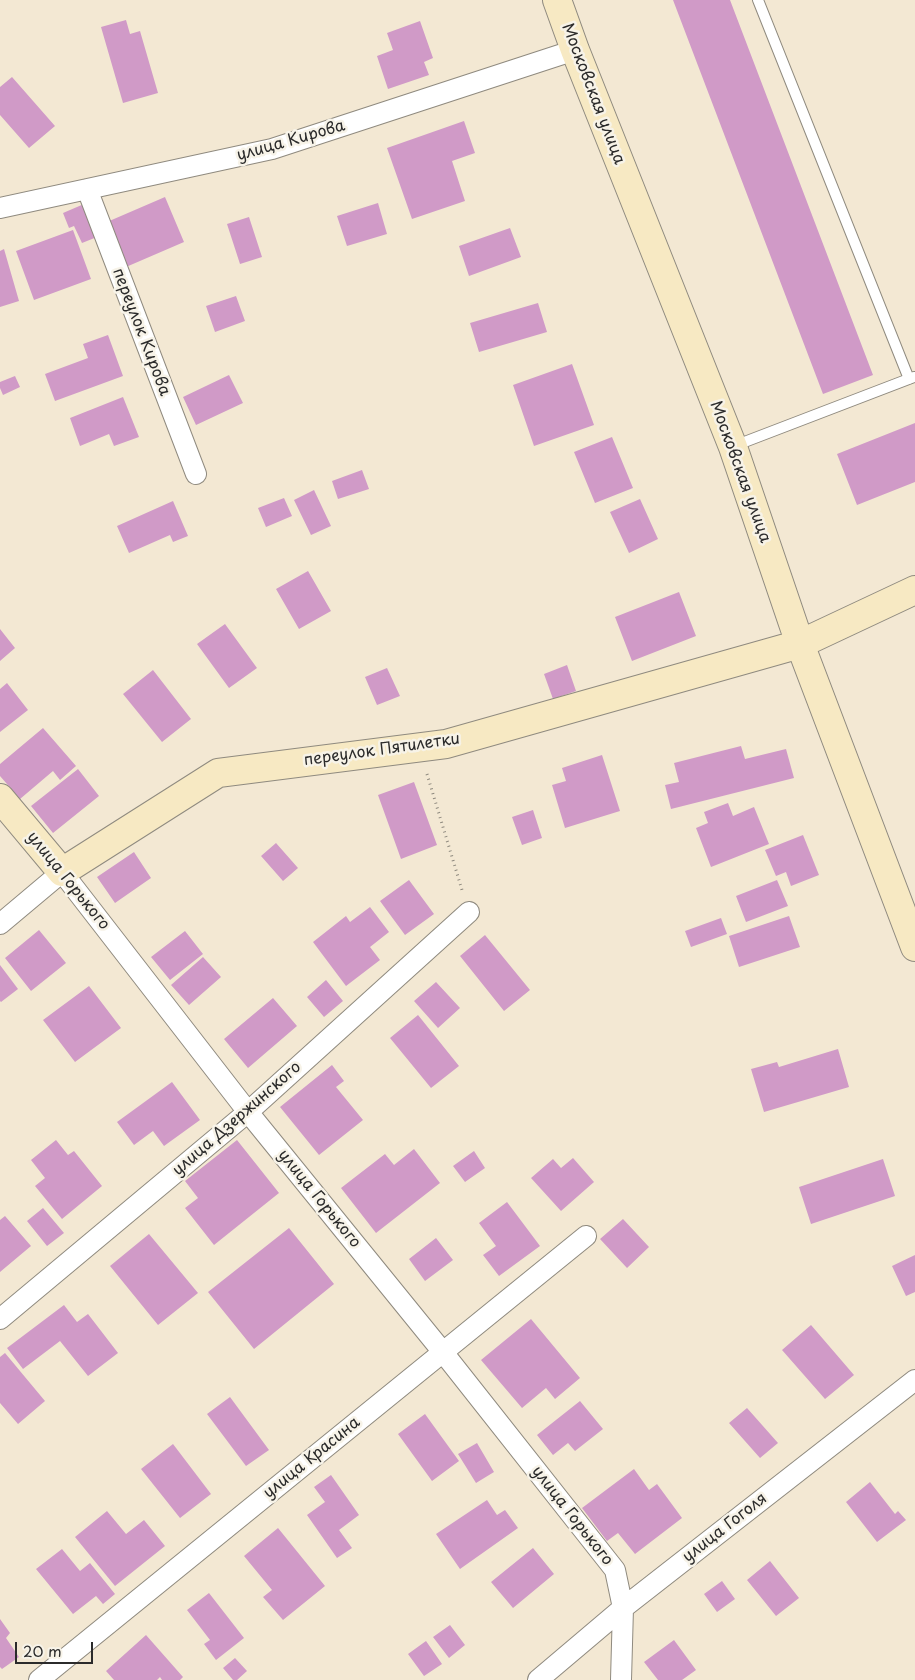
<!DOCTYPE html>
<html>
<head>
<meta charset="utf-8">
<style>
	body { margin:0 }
	#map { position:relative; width:915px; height:1680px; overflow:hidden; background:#f3e8d3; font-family:"Playpen Sans",sans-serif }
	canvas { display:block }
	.scale { position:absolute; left:15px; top:1642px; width:78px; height:22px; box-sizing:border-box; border:2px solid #2b2b2b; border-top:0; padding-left:6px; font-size:15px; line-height:18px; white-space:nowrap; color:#2b2b2b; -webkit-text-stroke:4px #f7f3e8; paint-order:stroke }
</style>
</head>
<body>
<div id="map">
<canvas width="915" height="1680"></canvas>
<div class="scale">20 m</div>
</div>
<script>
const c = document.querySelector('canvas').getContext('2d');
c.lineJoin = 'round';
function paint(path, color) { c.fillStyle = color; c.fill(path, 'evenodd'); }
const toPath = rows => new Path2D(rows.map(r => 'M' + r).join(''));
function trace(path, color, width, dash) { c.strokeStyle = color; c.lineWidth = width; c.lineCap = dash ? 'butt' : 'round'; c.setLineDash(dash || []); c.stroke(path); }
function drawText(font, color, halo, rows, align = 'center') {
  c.font = font + ' "Playpen Sans",sans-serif'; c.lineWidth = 5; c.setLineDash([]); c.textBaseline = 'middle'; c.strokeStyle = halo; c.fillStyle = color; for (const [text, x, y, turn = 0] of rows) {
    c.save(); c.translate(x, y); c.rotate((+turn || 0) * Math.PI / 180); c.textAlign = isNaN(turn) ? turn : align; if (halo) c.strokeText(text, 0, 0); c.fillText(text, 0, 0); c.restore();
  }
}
paint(toPath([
	[673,0,730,0,873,375,823,394],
	[126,20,130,34,140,31,158,93,123,103,101,27],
	[420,21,433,58,424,62,429,75,388,89,377,56,393,50,387,33],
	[12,77,55,126,29,148,0,115,0,87],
	[464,121,475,153,452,161,465,201,412,219,387,148],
	[165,197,184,242,126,267,107,222],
	[378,203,387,234,347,246,337,216],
	[84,204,97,237,82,243,74,226,69,228,63,213],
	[249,217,262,257,240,264,227,224],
	[510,228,521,257,469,276,459,246],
	[73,230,91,279,34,300,16,251],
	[4,249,19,301,0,307,0,251],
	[236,296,245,321,215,332,206,306],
	[538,303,547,332,479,352,470,323],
	[108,335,123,376,55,401,45,374,88,358,83,344],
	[572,364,594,425,534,446,513,385],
	[229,375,243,403,196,425,183,397],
	[15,376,20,387,3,395,0,388,0,382],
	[123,397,139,437,114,446,109,434,80,446,70,418],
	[915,423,915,482,857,505,837,454],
	[612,437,633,488,595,503,574,452],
	[362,470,369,489,338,499,332,481],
	[314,490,331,526,311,535,294,500],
	[284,498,292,516,266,527,258,508],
	[640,499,658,539,629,553,610,512],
	[173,501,188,536,173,542,170,535,129,553,117,526],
	[308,571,331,611,299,629,276,589],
	[679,592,696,636,632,661,615,617],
	[225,624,257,668,229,688,197,644],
	[0,629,15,648,0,661],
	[567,665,576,691,553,699,544,674],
	[387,668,400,696,377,705,365,677],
	[153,670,191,719,162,742,123,694],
	[7,683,28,710,0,732,0,689],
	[43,728,76,766,60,780,53,771,20,799,0,776,0,764],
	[741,746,745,759,786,749,794,778,671,809,665,785,679,782,674,763],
	[602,755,620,811,565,828,552,785,566,781,562,768],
	[78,769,99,796,53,833,31,806],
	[414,782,437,845,401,859,378,795],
	[728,803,733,816,754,807,769,844,711,867,696,828,708,823,704,812],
	[533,810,542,838,522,845,512,817],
	[803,835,819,875,791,886,786,872,776,876,765,850],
	[276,843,298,868,283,881,261,856],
	[134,852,151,878,115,903,97,877],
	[409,880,434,914,405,935,380,901],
	[777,880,788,906,746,922,736,896],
	[370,907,389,932,370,947,380,960,346,986,313,942,346,916,350,922],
	[789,916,800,947,739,967,729,936],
	[721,918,727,934,691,947,685,931],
	[39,930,66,963,31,991,5,958],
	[185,931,203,954,170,980,151,957],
	[485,935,530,990,504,1011,460,956],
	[203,957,221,977,189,1005,171,985],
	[0,965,18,989,1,1002,0,1001],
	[326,980,343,1001,324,1017,307,997],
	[436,982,460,1008,438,1028,414,1001],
	[89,986,121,1028,75,1062,43,1020],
	[273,998,297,1026,248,1068,224,1039],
	[418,1015,459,1066,431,1088,390,1038],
	[838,1049,849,1087,764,1112,751,1069,777,1062,779,1067],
	[332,1065,344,1081,336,1087,363,1120,319,1155,280,1107],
	[172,1082,200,1120,164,1146,153,1131,134,1145,117,1122],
	[56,1140,68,1155,74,1151,102,1186,62,1219,35,1186,45,1178,31,1160],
	[237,1140,279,1193,214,1245,185,1208,198,1198,185,1181],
	[414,1149,440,1183,376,1233,341,1188,385,1154,394,1165],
	[474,1151,485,1168,465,1182,453,1166],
	[573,1158,594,1182,561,1211,531,1178,553,1159,561,1168],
	[883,1159,895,1196,811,1224,799,1187],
	[507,1202,540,1246,499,1276,483,1255,496,1246,479,1223],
	[43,1208,64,1233,47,1246,27,1221],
	[5,1216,31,1246,0,1272,0,1220],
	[623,1219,649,1247,627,1268,600,1239],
	[289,1228,334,1284,254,1349,208,1292],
	[149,1234,198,1293,158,1325,110,1266],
	[436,1238,453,1260,425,1281,409,1259],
	[915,1255,915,1292,906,1296,892,1266],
	[64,1305,77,1322,88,1314,118,1353,88,1376,60,1341,23,1369,7,1348],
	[531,1319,580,1378,555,1399,546,1388,522,1408,481,1360],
	[811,1325,854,1375,825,1399,782,1350],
	[5,1353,45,1401,18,1424,0,1403,0,1357],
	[230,1397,269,1450,246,1466,207,1414],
	[580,1401,603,1429,575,1451,568,1443,553,1455,537,1435],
	[747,1408,778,1443,760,1458,729,1423],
	[425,1414,459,1461,432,1481,398,1434],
	[477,1443,494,1472,476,1483,458,1454],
	[173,1444,211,1494,180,1518,141,1469],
	[634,1469,649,1490,657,1484,682,1518,635,1554,618,1533,607,1541,582,1508],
	[331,1475,359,1515,339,1530,352,1548,337,1558,307,1515,325,1502,314,1487],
	[870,1482,895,1514,898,1511,906,1520,877,1542,846,1502],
	[487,1500,497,1515,505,1510,518,1528,460,1569,436,1534],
	[107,1511,126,1534,144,1520,165,1546,115,1586,75,1537],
	[278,1528,325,1586,283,1620,263,1597,272,1590,244,1556],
	[533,1548,554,1574,513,1608,491,1582],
	[62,1549,80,1571,90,1563,115,1594,103,1604,96,1596,73,1614,36,1569],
	[770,1561,799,1598,776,1616,747,1580],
	[722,1581,735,1599,717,1612,704,1594],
	[209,1593,244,1638,216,1660,204,1644,210,1640,187,1610],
	[0,1619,10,1633,6,1638,19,1657,2,1669,0,1667],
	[450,1625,465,1645,449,1658,433,1637],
	[146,1635,183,1677,180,1680,162,1680,160,1677,157,1680,114,1680,106,1671],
	[674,1640,696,1670,682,1680,658,1680,644,1662],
	[426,1641,442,1664,424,1676,408,1654],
	[235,1658,247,1671,237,1680,233,1680,223,1668]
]), '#d09ac7');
const lane = toPath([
	[758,0,909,379],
	[734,446,914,377]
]);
const street = toPath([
	[87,189,196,474],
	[0,208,272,149,575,50],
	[0,924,62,872,248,1112,442,1351,615,1570,623,1608,621,1680],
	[0,1319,248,1112,469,912],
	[39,1680,586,1236],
	[538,1680,623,1608,915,1380]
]);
const secondary = toPath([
	[557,0,575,50,733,447,800,644,915,947],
	[0,798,62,872,218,773,446,744,800,644,915,590]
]);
trace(lane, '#8f8a7f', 12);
trace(street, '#8f8a7f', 22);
trace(secondary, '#8f8a7f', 30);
trace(toPath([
	[427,774,462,890]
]), '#8f8a7f', 3, [1, 4]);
trace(lane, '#fff', 10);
trace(street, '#fff', 20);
trace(secondary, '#f7e9c3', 28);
drawText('16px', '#2b2b2b', '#f7f3e8', [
	["Московская улица",593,94,69],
	["улица Кирова",291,141,-16],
	["переулок Кирова",141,332,69],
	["Московская улица",740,472,70],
	["переулок Пятилетки",382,750,-8],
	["улица Горького",68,881,51],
	["улица Дзержинского",237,1119,-41],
	["улица Горького",319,1199,51],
	["улица Красина",312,1458,-39],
	["улица Горького",572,1516,52],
	["улица Гоголя",725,1528,-38]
]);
</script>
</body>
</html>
